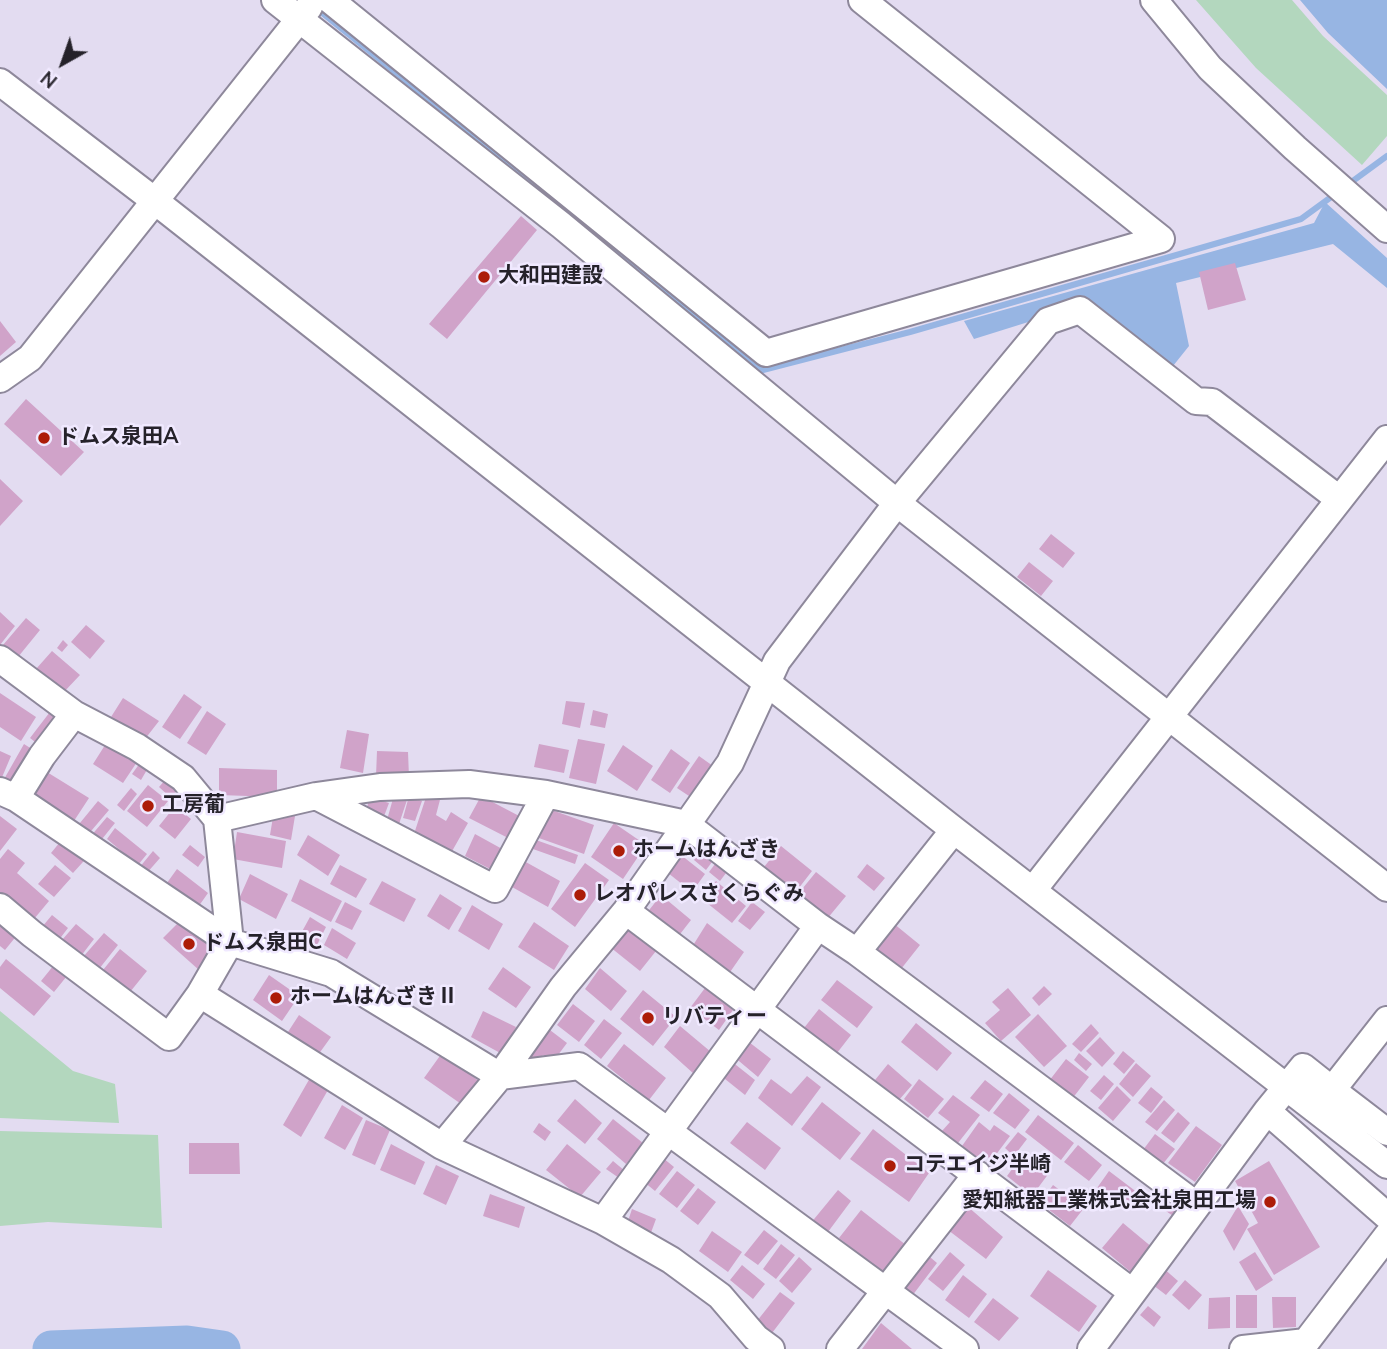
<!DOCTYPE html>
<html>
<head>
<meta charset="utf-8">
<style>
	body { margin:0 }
	#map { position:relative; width:1387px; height:1349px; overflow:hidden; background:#e3dcf1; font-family:"Nunito Sans",sans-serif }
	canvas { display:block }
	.north { position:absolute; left:28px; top:28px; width:70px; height:70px; -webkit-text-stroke:5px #f0e9ff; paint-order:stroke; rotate:220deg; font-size:19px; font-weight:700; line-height:28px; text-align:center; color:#25222a }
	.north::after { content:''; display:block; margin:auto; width:24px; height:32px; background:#25222a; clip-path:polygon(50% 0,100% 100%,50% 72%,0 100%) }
</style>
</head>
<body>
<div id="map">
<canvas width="1387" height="1349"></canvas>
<div class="north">N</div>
</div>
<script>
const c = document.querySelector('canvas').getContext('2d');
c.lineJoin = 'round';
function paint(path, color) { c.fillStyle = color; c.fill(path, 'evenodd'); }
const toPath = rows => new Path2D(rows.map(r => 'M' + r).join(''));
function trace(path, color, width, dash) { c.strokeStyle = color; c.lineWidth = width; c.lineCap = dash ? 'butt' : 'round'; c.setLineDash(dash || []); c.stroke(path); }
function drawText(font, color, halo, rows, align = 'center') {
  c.font = font + ' "Nunito Sans","Noto Sans JP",sans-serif'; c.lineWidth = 5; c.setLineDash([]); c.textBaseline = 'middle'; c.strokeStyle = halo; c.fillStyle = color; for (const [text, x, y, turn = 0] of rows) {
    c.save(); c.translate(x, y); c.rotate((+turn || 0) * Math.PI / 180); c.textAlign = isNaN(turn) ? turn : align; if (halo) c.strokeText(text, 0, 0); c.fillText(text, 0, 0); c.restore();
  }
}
paint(toPath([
	[1196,0,1292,0,1323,36,1387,95,1387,136,1362,165,1256,68],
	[0,1011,73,1071,115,1084,119,1123,0,1118],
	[0,1131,158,1135,162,1228,48,1222,0,1226]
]), '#b3d7be');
paint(toPath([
	[1300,0,1387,0,1387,89,1328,33],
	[1325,202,1387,258,1387,288,1333,244,1176,283,1189,346,1173,366,1152,367,1073,308,974,339,964,321,1314,223]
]), '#97b5e3');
trace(toPath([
	[316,8,763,370,910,332,1301,219,1338,192],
	[1346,186,1387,156]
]), '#97b5e3', 6);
trace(toPath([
	[51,1349,187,1344,222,1349]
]), '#97b5e3', 37);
paint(toPath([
	[521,216,537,230,447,339,429,324],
	[1235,263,1246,300,1208,310,1199,272],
	[0,321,16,342,0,356],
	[26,399,84,452,61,476,4,424],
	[0,479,23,501,0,526],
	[1051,534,1075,553,1063,568,1039,549],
	[1029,562,1053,581,1041,596,1017,577],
	[0,612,15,626,0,645],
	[26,618,40,630,18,657,3,645],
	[86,625,105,641,90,659,71,642],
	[63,640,68,645,62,652,57,648],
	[52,651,80,675,63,693,36,669],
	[0,693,36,717,21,741,0,727],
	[184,694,202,707,180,739,162,727],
	[123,698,159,721,145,739,111,717],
	[566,701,585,703,580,728,562,724],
	[53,708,65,717,43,748,30,738],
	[593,710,608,714,605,728,590,725],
	[207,711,226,724,206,755,187,743],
	[347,730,369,734,363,773,340,768],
	[578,739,605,744,596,784,569,778],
	[107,742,137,762,123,783,93,764],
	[24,744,38,753,17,789,3,781],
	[539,744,569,750,564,773,534,767],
	[623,745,653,766,637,791,607,771],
	[671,749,690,763,670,793,651,780],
	[0,751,11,756,0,782],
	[377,751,408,752,409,777,376,776],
	[699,756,713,766,692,798,677,788],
	[140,763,148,768,141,780,132,774],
	[219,768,277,770,277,797,219,795],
	[42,769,89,798,72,824,25,796],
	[166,779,178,789,171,798,159,787],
	[148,785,168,801,147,827,127,811],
	[131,788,137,794,124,811,117,805],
	[428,791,441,796,436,815,446,821,451,812,468,823,451,853,414,834],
	[394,795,407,800,399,824,387,820],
	[409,796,422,801,415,821,403,818],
	[481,796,523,818,512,840,469,818],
	[370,797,389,803,383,819,365,814],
	[98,801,109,810,86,837,75,829],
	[175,806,191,819,175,839,159,826],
	[546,808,594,825,584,854,536,837],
	[274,811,295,816,291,840,270,835],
	[0,816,17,829,0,851],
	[107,817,115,823,98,844,90,837],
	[614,823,646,845,623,879,591,857],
	[115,828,147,854,138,865,107,839],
	[237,832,286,841,282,868,233,859],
	[475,834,504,850,494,871,465,856],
	[308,835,340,855,328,876,297,855],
	[65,836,92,852,73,873,51,853],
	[536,840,578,855,575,864,533,849],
	[190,845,205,857,198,867,182,855],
	[706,845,718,854,706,870,694,860],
	[781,846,812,871,795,893,764,867],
	[8,849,25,863,17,873,49,901,29,925,0,899,0,859],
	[153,851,160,858,146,874,139,868],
	[676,851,705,874,692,892,663,869],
	[721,856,732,865,720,881,709,872],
	[524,861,560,881,548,907,512,887],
	[585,863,609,880,575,927,551,909],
	[867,864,885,878,874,891,857,877],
	[55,865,71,878,54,897,38,884],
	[340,865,367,879,356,898,330,884],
	[177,869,208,893,196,910,164,887],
	[816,872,846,896,827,919,798,894],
	[250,874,288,894,276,919,239,899],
	[300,879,342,901,331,922,291,901],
	[382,881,416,899,404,922,369,904],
	[716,881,746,906,732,923,702,899],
	[440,894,462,908,449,930,427,916],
	[661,895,691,920,677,938,646,914],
	[345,902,362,911,352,930,335,922],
	[752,902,765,912,750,930,738,921],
	[472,905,503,924,489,950,458,931],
	[52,915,68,928,58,941,42,927],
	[310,917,326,927,316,947,299,937],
	[181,920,215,949,199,970,163,938],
	[534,922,569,946,554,970,518,947],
	[0,923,18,934,5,950,0,946],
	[707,923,744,952,728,975,692,947],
	[893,923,920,945,901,969,874,947],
	[76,924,94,939,81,956,62,940],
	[626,925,656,951,640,971,610,947],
	[332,928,356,943,347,959,324,945],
	[104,933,118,945,99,969,83,957],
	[120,949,147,971,126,997,99,975],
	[6,959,51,996,34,1016,0,988,0,967],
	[58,960,71,971,54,992,41,981],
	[503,967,531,987,516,1008,488,989],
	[600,968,627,991,611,1011,585,989],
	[269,975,299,996,282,1021,253,1000],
	[837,980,873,1007,857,1028,821,1000],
	[1044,986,1052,994,1039,1006,1032,998],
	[705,988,733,1010,719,1030,690,1008],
	[1008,988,1031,1015,1001,1041,985,1023,1000,1010,992,1002],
	[643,990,676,1017,653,1046,620,1019],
	[573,1004,595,1021,579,1042,557,1025],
	[819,1009,851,1035,837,1053,804,1028],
	[483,1011,516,1027,502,1054,471,1037],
	[1038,1014,1067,1046,1044,1067,1015,1037],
	[299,1015,331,1037,318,1055,286,1035],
	[604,1019,622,1033,601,1059,584,1045],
	[916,1023,952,1053,937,1071,901,1042],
	[1091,1024,1099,1033,1081,1052,1072,1044],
	[680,1026,711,1052,694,1074,664,1047],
	[546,1027,567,1043,552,1063,543,1055,534,1067,523,1058],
	[1100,1037,1115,1053,1102,1067,1086,1051],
	[745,1039,771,1059,758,1077,733,1056],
	[624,1044,666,1078,649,1100,607,1066],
	[1123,1051,1135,1061,1124,1074,1113,1064],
	[442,1053,480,1082,464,1106,424,1078],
	[1079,1053,1092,1064,1086,1071,1074,1060],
	[1066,1059,1089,1077,1072,1099,1049,1081],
	[731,1061,755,1080,745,1095,720,1075],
	[1136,1063,1151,1076,1133,1097,1119,1084],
	[888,1064,912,1085,899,1100,875,1080],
	[1104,1075,1114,1084,1101,1100,1090,1091],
	[807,1076,821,1087,792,1126,758,1098,771,1079,791,1094],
	[310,1078,328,1090,301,1137,283,1125],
	[919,1079,944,1099,928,1118,904,1099],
	[985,1080,1003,1094,989,1112,970,1098],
	[1117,1086,1131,1100,1113,1121,1098,1108],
	[1151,1087,1163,1097,1151,1113,1138,1103],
	[1009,1093,1030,1110,1015,1129,993,1113],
	[953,1095,980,1115,958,1143,942,1131,950,1122,938,1113],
	[575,1099,602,1123,585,1144,557,1121],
	[1164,1100,1175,1110,1157,1131,1145,1122],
	[822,1102,861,1133,840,1160,801,1129],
	[342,1105,363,1118,345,1150,324,1138],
	[1178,1112,1190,1123,1174,1143,1161,1133],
	[1038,1115,1074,1143,1061,1160,1025,1132],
	[613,1119,643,1143,626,1164,597,1139],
	[366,1120,390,1130,375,1165,352,1155],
	[747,1122,781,1148,765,1170,730,1143],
	[979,1122,990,1131,994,1125,1010,1136,992,1160,982,1153,978,1158,962,1146],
	[539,1123,551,1132,545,1141,533,1132],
	[1196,1126,1222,1145,1195,1182,1168,1163],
	[873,1129,929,1173,909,1202,850,1159],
	[1018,1132,1027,1139,1014,1156,1005,1148],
	[1155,1134,1175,1149,1162,1165,1143,1150],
	[189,1143,239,1143,240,1174,189,1174],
	[391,1144,425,1162,415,1185,380,1170],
	[567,1144,601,1172,580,1197,546,1170],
	[1078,1145,1102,1165,1089,1181,1064,1162],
	[657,1153,674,1167,655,1191,638,1177],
	[1024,1153,1049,1173,1032,1196,1007,1176],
	[613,1161,625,1171,619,1178,606,1169],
	[1269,1161,1320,1247,1274,1275,1247,1229,1258,1223,1235,1181],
	[436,1165,459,1176,446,1205,423,1194],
	[677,1171,695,1185,677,1208,659,1194],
	[1109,1171,1138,1193,1125,1210,1097,1188],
	[1053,1185,1084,1208,1070,1226,1040,1203],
	[698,1188,716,1202,698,1225,680,1211],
	[838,1190,851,1201,825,1236,810,1224],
	[490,1194,525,1207,519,1228,483,1216],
	[1172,1195,1185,1205,1176,1218,1163,1209],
	[967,1206,1003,1237,986,1259,948,1230],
	[1238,1206,1249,1224,1234,1251,1223,1231],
	[632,1209,656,1219,649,1238,626,1227],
	[861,1210,906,1245,884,1274,839,1238],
	[1123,1223,1153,1248,1133,1274,1102,1248],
	[764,1230,778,1241,758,1265,744,1255],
	[712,1231,742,1252,728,1272,699,1251],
	[781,1244,795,1255,776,1279,763,1269],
	[924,1252,937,1263,912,1296,898,1284],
	[950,1252,965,1265,943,1291,928,1279],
	[1255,1252,1273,1280,1256,1291,1239,1262],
	[799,1257,812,1269,792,1293,779,1281],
	[742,1265,765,1284,753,1299,730,1280],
	[1162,1267,1178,1281,1166,1295,1149,1282],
	[1048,1270,1097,1306,1079,1332,1030,1296],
	[963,1275,987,1294,969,1318,945,1300],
	[1185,1280,1202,1295,1189,1310,1172,1295],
	[780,1292,795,1303,772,1333,757,1321],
	[1236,1295,1257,1295,1257,1328,1236,1328],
	[1230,1297,1230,1328,1208,1329,1209,1298],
	[1272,1297,1296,1297,1296,1327,1273,1328],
	[993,1298,1019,1318,999,1341,974,1322],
	[1148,1306,1161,1317,1154,1327,1140,1315],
	[881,1323,912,1349,862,1349]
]), '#d0a3c9');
const minor = toPath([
	[275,0,561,225,897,503,1387,888],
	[330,0,766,353,1161,239,862,0],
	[1154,0,1210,68,1295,148,1387,229],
	[0,82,155,201,954,830,1387,1165],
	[0,379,30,358,309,7],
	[0,659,74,714,137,747,183,778,217,819,230,942],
	[0,791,16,798,230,942],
	[316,796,495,889,546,794],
	[16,798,42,756,74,714],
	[217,819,316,796,380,787,469,784,546,794,686,824,818,926,857,952,1196,1205],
	[1033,890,1387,439],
	[0,907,32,934,169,1037,200,994,230,942,331,973,500,1076,579,1066,965,1349],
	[626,911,1132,1292],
	[857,952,954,830],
	[200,994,442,1146,500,1076,563,987,626,911,730,763,777,661,897,503,1048,321,1080,310,1196,401,1212,402,1339,499],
	[1332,1090,1387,1132],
	[1267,1111,1387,1216],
	[442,1146,603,1221,818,926],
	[603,1221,671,1260,720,1296,756,1338,771,1349],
	[840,1349,977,1174],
	[1091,1349,1267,1111,1303,1067,1332,1090,1387,1020],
	[1243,1349,1306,1342,1387,1236]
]);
trace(minor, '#8e889b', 30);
trace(minor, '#fff', 26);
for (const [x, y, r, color] of [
	[484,277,7,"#ac1c08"],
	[44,438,7,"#ac1c08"],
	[148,806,7,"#ac1c08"],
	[619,851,7,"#ac1c08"],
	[580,895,7,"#ac1c08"],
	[189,944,7,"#ac1c08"],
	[276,998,7,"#ac1c08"],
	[648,1018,7,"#ac1c08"],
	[890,1166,7,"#ac1c08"],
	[1270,1202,7,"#ac1c08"]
]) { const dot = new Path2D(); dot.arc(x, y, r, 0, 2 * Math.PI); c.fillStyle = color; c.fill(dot); trace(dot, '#f0e9ff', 2.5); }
drawText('bold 21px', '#25222a', '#f0e9ff', [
	["大和田建設",498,277],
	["ドムス泉田A",58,438],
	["工房葡",162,806],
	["ホームはんざき",633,851],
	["レオパレスさくらぐみ",594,895],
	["ドムス泉田C",203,944],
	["ホームはんざきⅡ",290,998],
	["リバティー",662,1018],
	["コテエイジ半崎",904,1166],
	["愛知紙器工業株式会社泉田工場",1256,1202,"right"]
], 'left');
</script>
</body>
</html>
